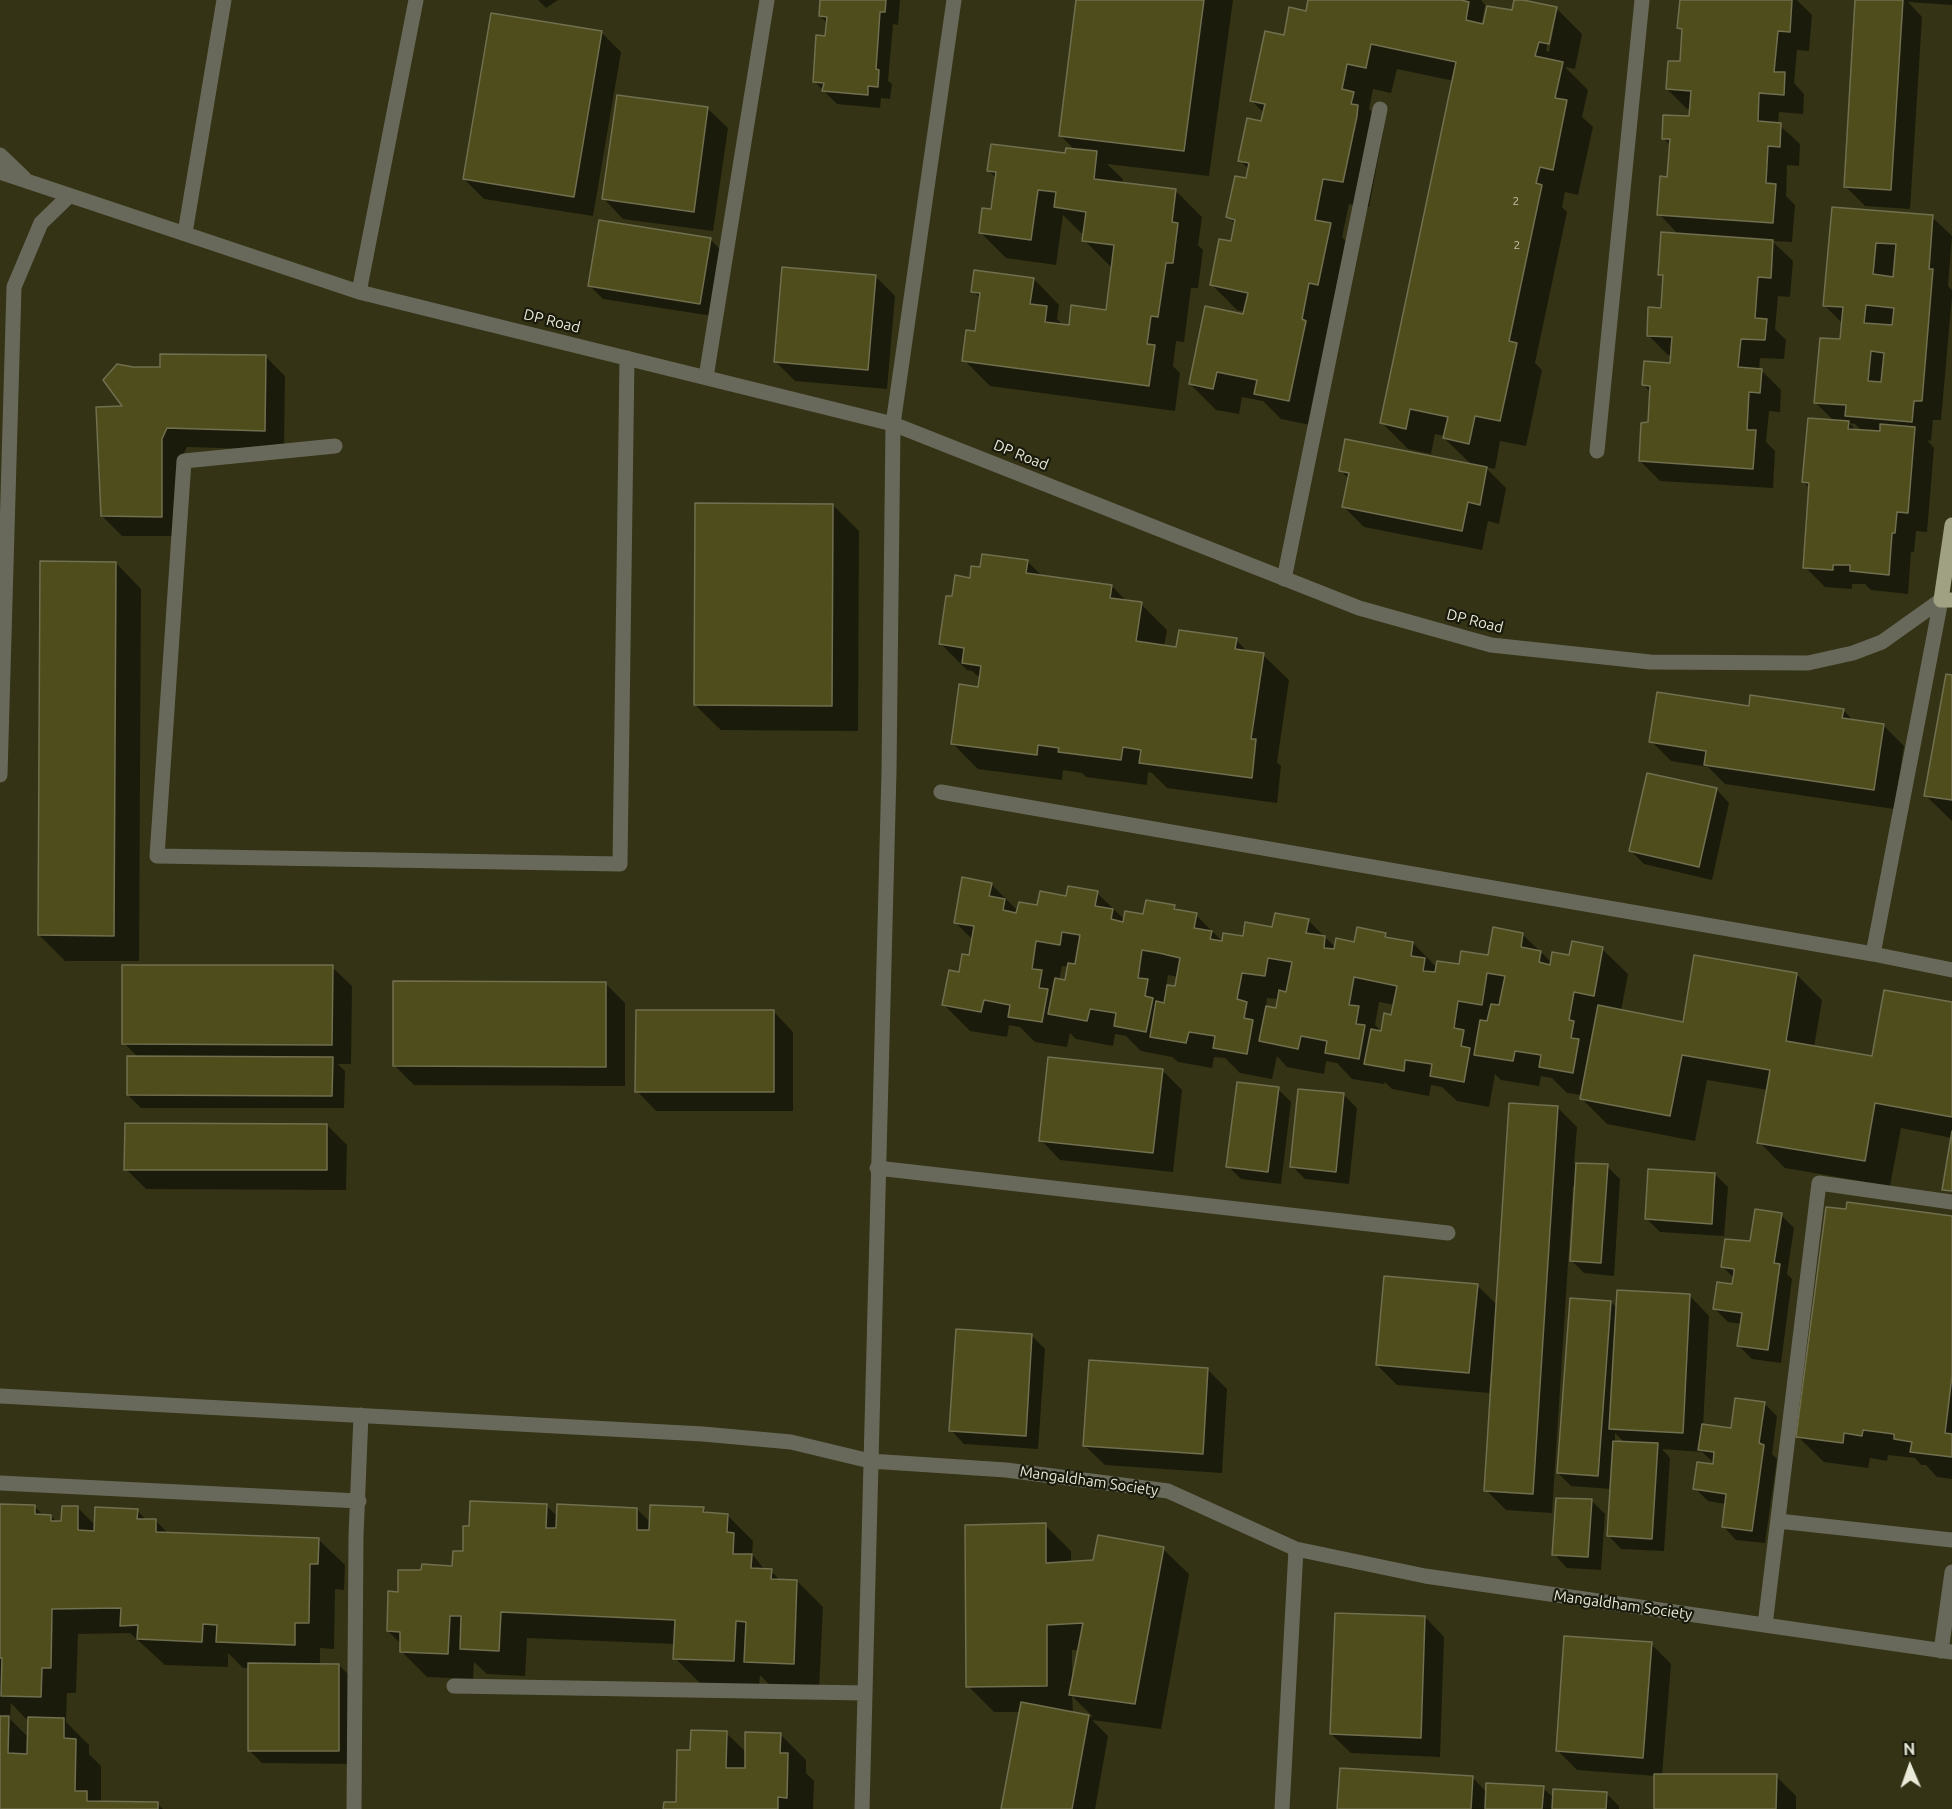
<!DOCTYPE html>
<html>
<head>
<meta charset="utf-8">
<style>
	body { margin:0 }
	#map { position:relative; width:1952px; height:1809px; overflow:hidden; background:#343315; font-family:Ubuntu,sans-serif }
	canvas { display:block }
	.north { position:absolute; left:1880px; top:1737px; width:60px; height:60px; -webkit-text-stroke:4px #1a1a0d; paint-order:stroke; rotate:358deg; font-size:16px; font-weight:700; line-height:24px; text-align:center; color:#eaead8 }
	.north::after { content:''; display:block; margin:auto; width:21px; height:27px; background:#eaead8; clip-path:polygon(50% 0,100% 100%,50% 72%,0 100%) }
</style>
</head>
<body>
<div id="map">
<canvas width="1952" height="1809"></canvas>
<div class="north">N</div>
</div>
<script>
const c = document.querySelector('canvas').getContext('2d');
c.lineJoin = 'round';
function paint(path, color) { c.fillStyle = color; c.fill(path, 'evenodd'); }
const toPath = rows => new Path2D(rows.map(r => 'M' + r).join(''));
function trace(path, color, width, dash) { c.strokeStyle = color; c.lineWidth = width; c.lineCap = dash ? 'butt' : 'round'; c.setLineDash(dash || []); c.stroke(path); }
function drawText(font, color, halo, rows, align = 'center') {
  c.font = font + ' Ubuntu,sans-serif'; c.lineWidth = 4.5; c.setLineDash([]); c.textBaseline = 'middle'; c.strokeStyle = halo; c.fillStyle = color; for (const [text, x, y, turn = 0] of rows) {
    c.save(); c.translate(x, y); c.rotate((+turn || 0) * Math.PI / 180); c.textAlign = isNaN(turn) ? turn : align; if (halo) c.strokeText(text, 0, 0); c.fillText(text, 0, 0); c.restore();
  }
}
paint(toPath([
	[538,0,558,0,546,8],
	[822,0,900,0,898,25,893,24,888,81,892,84,890,99,881,98,880,108,837,104,814,81,827,38,828,24,820,16],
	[1078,0,1233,0,1209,176,1107,164,1123,179,1122,184,1176,191,1202,217,1198,245,1203,250,1198,288,1191,288,1184,342,1176,341,1173,366,1180,373,1175,411,990,386,964,360,976,333,981,299,973,291,1034,279,1059,305,1057,319,1064,326,1070,326,1107,312,1113,266,1110,266,1084,240,1085,233,1081,233,1063,215,1056,265,1006,258,980,232,992,211,996,178,988,170,1066,155,1075,150,1060,135],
	[1310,0,1481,0,1485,5,1482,23,1484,24,1514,12,1516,0,1556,8,1582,34,1575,69,1565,67,1588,90,1582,117,1593,127,1578,195,1565,192,1562,207,1567,212,1535,363,1542,370,1526,446,1500,441,1495,469,1485,467,1506,488,1499,524,1488,521,1482,550,1364,527,1344,507,1349,479,1341,471,1472,465,1444,438,1445,436,1435,434,1431,454,1408,449,1382,423,1454,81,1397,69,1391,93,1373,89,1369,109,1379,119,1377,126,1383,132,1369,207,1349,204,1342,237,1356,251,1315,426,1281,419,1263,401,1242,397,1239,414,1216,410,1190,384,1245,315,1245,312,1237,310,1211,284,1232,243,1236,224,1228,217,1247,180,1249,170,1240,160,1262,123,1264,113,1252,101,1285,37,1307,12],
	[1551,26,1554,26,1549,52,1546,51],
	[1681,0,1797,0,1812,15,1809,51,1797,50,1794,83,1804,94,1803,114,1779,112,1778,124,1800,144,1799,166,1787,165,1786,196,1795,205,1792,242,1772,241,1793,261,1790,297,1778,296,1775,329,1786,340,1784,359,1760,358,1759,370,1762,371,1781,390,1780,412,1769,411,1766,442,1775,451,1773,488,1660,481,1640,461,1650,424,1651,393,1644,385,1671,365,1672,355,1668,355,1648,335,1662,309,1664,279,1660,274,1679,235,1659,214,1668,178,1671,146,1663,138,1691,118,1691,109,1687,109,1667,89,1681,63,1683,32,1679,28],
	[1857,0,1952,0,1952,5,1908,2,1922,17,1910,209,1865,206,1845,186],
	[601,32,621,52,593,216,484,199,464,179],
	[708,109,728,128,713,231,623,219,604,199],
	[1833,208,1932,217,1952,236,1948,286,1952,290,1952,296,1941,420,1933,420,1931,441,1927,440,1934,448,1927,532,1916,531,1914,552,1911,552,1908,594,1871,590,1865,584,1852,584,1852,589,1825,587,1805,567,1810,488,1803,482,1834,421,1815,402,1842,341,1843,324,1824,305],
	[1849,423,1855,424,1863,432,1857,431],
	[710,239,723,252,713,316,603,299,590,286],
	[875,276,895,296,887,389,795,381,776,362],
	[265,356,285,376,284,450,187,447,181,459,181,536,122,536,102,516,133,369,161,369],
	[833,505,859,531,858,731,721,730,695,705],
	[1027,561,1043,577,1112,586,1127,602,1141,604,1167,630,1164,647,1177,649,1236,640,1249,653,1263,655,1289,680,1277,762,1281,766,1277,803,1167,788,1152,773,1148,772,1147,785,1086,777,1082,773,1063,770,1062,780,978,769,953,744,980,689,981,679,972,671,967,670,941,644,953,598,981,569],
	[116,563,141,589,139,961,65,961,39,935],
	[1952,677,1952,821,1925,795],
	[1750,708,1843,710,1854,721,1884,726,1904,746,1894,809,1725,784,1708,767,1671,761,1651,741],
	[1716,789,1729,803,1712,880,1644,864,1631,851],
	[991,884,1018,911,1038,907,1067,898,1097,893,1125,920,1174,906,1180,912,1196,915,1223,942,1308,920,1336,948,1385,934,1390,939,1413,943,1437,968,1460,966,1489,957,1522,934,1552,963,1602,949,1628,974,1621,1011,1684,1023,1796,974,1822,1000,1814,1047,1873,1057,1952,1004,1952,1138,1901,1128,1890,1186,1785,1168,1759,1142,1768,1090,1707,1080,1695,1141,1607,1124,1581,1098,1582,1095,1567,1093,1552,1078,1541,1076,1539,1086,1501,1080,1495,1074,1489,1107,1457,1101,1442,1087,1431,1085,1429,1096,1392,1089,1385,1082,1384,1084,1352,1079,1337,1063,1326,1061,1324,1074,1287,1067,1277,1056,1272,1079,1240,1073,1225,1058,1214,1057,1212,1068,1178,1062,1172,1057,1141,1051,1126,1036,1115,1034,1113,1046,1076,1039,1070,1033,1067,1047,1035,1042,1020,1027,1009,1025,1007,1037,970,1031,944,1005,970,957,973,940,955,922],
	[1062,966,1069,967,1066,982,1059,981],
	[1168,975,1178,977,1176,988,1166,987],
	[1267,998,1279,999,1277,1010,1266,1008],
	[1379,1002,1395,1005,1393,1016,1382,1032,1375,1025],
	[332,967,352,986,351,1064,338,1064,345,1071,344,1108,141,1108,128,1095,138,1057,124,1043],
	[605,983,625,1003,625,1086,414,1085,394,1065],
	[774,1012,793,1032,793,1111,656,1111,637,1091],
	[1162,1070,1182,1090,1173,1172,1060,1160,1041,1140],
	[1278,1089,1291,1102,1281,1184,1241,1179,1228,1166],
	[1344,1095,1357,1108,1349,1184,1305,1179,1292,1166],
	[1557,1107,1577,1127,1574,1164,1607,1166,1620,1179,1614,1276,1584,1273,1571,1260,1576,1186,1573,1186,1552,1513,1506,1510,1486,1490,1494,1370,1491,1370,1489,1393,1397,1385,1377,1365,1477,1285,1498,1306],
	[327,1125,347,1145,346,1190,146,1189,126,1169],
	[1715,1174,1728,1187,1724,1236,1660,1232,1647,1219],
	[1781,1215,1794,1228,1787,1274,1792,1279,1781,1363,1752,1359,1739,1346,1742,1324,1728,1322,1715,1309,1733,1286,1734,1278,1723,1267,1752,1243],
	[1952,1217,1952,1479,1937,1477,1926,1465,1921,1465,1915,1458,1888,1455,1887,1461,1870,1458,1868,1468,1824,1462,1798,1437],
	[1690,1296,1709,1316,1703,1426,1732,1430,1764,1403,1777,1416,1772,1454,1777,1459,1765,1543,1736,1540,1723,1526,1726,1504,1708,1501,1695,1488,1714,1466,1713,1462,1702,1452,1662,1449,1670,1458,1664,1551,1621,1549,1608,1535,1611,1489,1571,1486,1558,1473,1611,1302,1618,1309],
	[1615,1433,1625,1443,1615,1442],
	[1032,1336,1045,1349,1038,1449,964,1444,951,1430],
	[1207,1369,1227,1389,1222,1473,1105,1465,1085,1446],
	[1592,1501,1605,1514,1601,1570,1567,1568,1554,1554],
	[0,1506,35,1507,44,1516,51,1516,57,1523,62,1523,78,1508,96,1526,137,1510,147,1521,156,1521,169,1534,319,1540,345,1565,344,1590,335,1589,334,1649,320,1648,320,1665,339,1665,352,1678,352,1764,262,1763,249,1750,249,1668,243,1668,228,1653,228,1667,165,1665,130,1633,78,1634,76,1693,67,1693,66,1722,89,1745,89,1754,101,1766,101,1803,157,1804,163,1809,0,1809],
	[11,1703,29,1722,29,1738,10,1719],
	[547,1506,558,1517,637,1509,651,1523,703,1509,708,1514,727,1515,753,1541,752,1554,765,1570,771,1571,781,1581,797,1581,823,1607,819,1689,772,1687,760,1675,759,1687,701,1684,675,1658,676,1644,527,1638,525,1676,487,1674,474,1662,473,1679,427,1677,401,1651,401,1644,388,1631,399,1593,423,1572,453,1567,464,1552],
	[1045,1525,1071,1551,1071,1563,1095,1562,1163,1549,1189,1574,1161,1729,1092,1720,1108,1736,1095,1809,1002,1809,1020,1712,994,1712,968,1686],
	[1072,1650,1079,1650,1074,1678,1072,1677],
	[1072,1696,1093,1717,1073,1713],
	[1425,1617,1444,1637,1440,1757,1351,1753,1331,1734],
	[1651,1644,1671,1664,1662,1775,1776,1776,1796,1796,1796,1809,1656,1809,1656,1776,1577,1770,1557,1750],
	[726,1733,747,1753,780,1734,806,1760,806,1773,814,1781,813,1809,665,1809,677,1804,692,1752],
	[1473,1778,1487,1793,1543,1788,1554,1798,1606,1793,1619,1806,1619,1809,1339,1809]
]), '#0007');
const building = toPath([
	[820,0,886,0,885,12,880,12,876,69,879,70,878,87,868,86,868,95,822,91,824,83,813,82,816,35,825,36,827,17,819,16,820,0],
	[1076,0,1204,0,1184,151,1059,136,1076,0],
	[1308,0,1461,0,1469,2,1466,20,1483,24,1487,6,1512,10,1514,0,1523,0,1557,7,1549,44,1539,42,1535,56,1563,62,1555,98,1567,100,1553,170,1540,167,1536,183,1542,185,1509,341,1517,343,1500,421,1475,416,1469,444,1443,438,1448,417,1410,409,1406,429,1380,423,1456,62,1371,44,1366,68,1347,64,1342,89,1354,92,1351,104,1358,105,1357,116,1343,182,1323,179,1315,220,1331,223,1318,285,1309,283,1302,319,1306,321,1289,401,1254,394,1257,380,1217,372,1213,389,1189,384,1205,306,1243,314,1248,293,1210,285,1219,239,1231,241,1235,220,1226,217,1235,176,1246,178,1249,163,1238,161,1247,118,1261,121,1265,104,1250,101,1265,31,1284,35,1289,7,1306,11,1308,0],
	[1680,0,1792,0,1790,32,1778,31,1774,72,1785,72,1784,95,1759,93,1758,121,1781,123,1780,147,1768,146,1766,183,1776,184,1773,223,1657,215,1660,176,1667,177,1670,139,1662,139,1663,115,1689,116,1691,91,1666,89,1668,61,1680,61,1682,29,1677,28,1680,0],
	[1855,0,1903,0,1891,190,1844,187,1855,0],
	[491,13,602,31,574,197,463,179,491,13],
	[617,95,708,107,694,212,602,199,617,95],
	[991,144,1065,153,1066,148,1097,151,1094,179,1176,189,1172,222,1178,223,1173,263,1166,263,1158,317,1151,316,1147,344,1155,345,1149,386,962,361,966,330,975,331,980,293,971,292,974,270,1034,278,1030,304,1047,306,1045,322,1069,325,1071,305,1106,310,1114,245,1082,241,1086,212,1054,207,1056,192,1038,190,1031,240,979,233,982,208,991,209,996,172,987,171,991,144],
	[1832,207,1933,215,1929,269,1933,269,1922,401,1914,401,1912,422,1845,416,1846,405,1814,403,1820,338,1840,339,1843,307,1823,306,1832,207],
	[1876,243,1896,244,1893,277,1873,274,1876,243],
	[1866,305,1894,308,1892,325,1864,323,1866,305],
	[1871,351,1884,353,1881,382,1868,381,1871,351],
	[599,220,711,238,700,304,588,286,599,220],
	[1661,232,1773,240,1771,278,1758,277,1755,318,1767,319,1765,340,1741,339,1738,367,1762,369,1760,393,1749,392,1747,430,1756,430,1753,469,1639,461,1641,423,1648,422,1650,386,1642,385,1644,361,1670,363,1672,337,1647,336,1648,307,1661,308,1663,275,1658,275,1661,232],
	[782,267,876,275,868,370,774,362,782,267],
	[160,354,266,355,265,431,167,428,162,439,162,517,101,516,96,407,122,406,103,380,117,364,133,367,160,367,160,354],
	[1808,418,1849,421,1848,429,1880,431,1880,424,1915,427,1908,513,1897,512,1895,533,1892,533,1889,575,1850,571,1850,565,1833,565,1833,570,1803,568,1809,483,1802,482,1808,418],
	[1345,439,1487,467,1480,505,1468,502,1462,531,1342,507,1349,473,1339,471,1345,439],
	[695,503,833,504,832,706,694,705,695,503],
	[982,554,1028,560,1026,573,1112,585,1110,598,1142,602,1136,641,1176,647,1179,630,1237,638,1235,649,1264,653,1251,739,1256,739,1252,778,1139,763,1141,750,1123,747,1121,760,1058,752,1059,748,1038,745,1037,755,951,744,959,684,978,687,981,666,962,663,964,648,939,644,946,596,952,596,955,575,970,578,971,566,980,567,982,554],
	[40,561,116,562,114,936,38,935,40,561],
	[1946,674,1952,675,1952,800,1924,796,1946,674],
	[1657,692,1749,706,1750,695,1844,709,1842,718,1884,724,1874,790,1704,765,1706,751,1649,742,1657,692],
	[1647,773,1717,788,1699,867,1629,851,1647,773],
	[962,877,992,883,989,896,1005,899,1003,910,1016,913,1019,902,1037,905,1040,891,1066,896,1068,886,1098,891,1095,906,1113,909,1111,919,1123,922,1125,911,1143,914,1146,900,1175,905,1174,909,1197,913,1194,928,1212,931,1210,939,1222,941,1223,933,1243,936,1245,922,1272,927,1275,913,1309,919,1306,933,1325,936,1324,948,1334,949,1336,938,1354,942,1357,927,1386,933,1385,937,1413,942,1411,956,1425,958,1423,971,1435,972,1437,961,1459,964,1461,951,1488,955,1493,927,1523,933,1521,947,1541,951,1539,962,1550,965,1552,952,1569,955,1572,941,1603,947,1594,996,1574,992,1569,1020,1574,1021,1571,1038,1579,1039,1573,1073,1539,1067,1541,1055,1515,1051,1513,1061,1474,1055,1480,1020,1487,1021,1491,1004,1499,1005,1505,976,1487,973,1482,1005,1458,1001,1454,1028,1464,1030,1461,1046,1470,1048,1464,1082,1430,1076,1432,1064,1405,1060,1404,1071,1364,1064,1371,1029,1381,1031,1384,1013,1391,1015,1397,986,1354,977,1349,1005,1359,1006,1356,1024,1365,1025,1359,1059,1325,1053,1327,1041,1301,1036,1298,1049,1259,1041,1266,1006,1276,1008,1279,990,1286,992,1292,962,1268,958,1265,976,1242,973,1237,999,1247,1002,1244,1018,1253,1020,1247,1054,1213,1048,1215,1036,1189,1032,1186,1043,1150,1037,1156,1001,1164,1003,1167,985,1175,986,1180,958,1159,953,1142,950,1138,978,1148,979,1145,996,1153,998,1146,1032,1114,1026,1116,1013,1090,1009,1087,1021,1048,1014,1055,978,1065,980,1068,963,1075,964,1080,935,1062,932,1060,945,1036,941,1032,969,1042,970,1039,988,1048,989,1042,1022,1008,1017,1010,1005,984,1000,981,1012,942,1005,949,970,959,972,962,954,969,955,974,926,954,923,962,877],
	[1694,955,1797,973,1786,1041,1872,1056,1884,990,1952,1002,1952,1117,1875,1103,1865,1161,1757,1143,1770,1070,1682,1055,1670,1116,1580,1099,1598,1005,1683,1022,1694,955],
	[122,965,333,965,332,1045,122,1044,122,965],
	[393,981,606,982,606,1067,393,1066,393,981],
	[636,1010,774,1010,774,1092,635,1092,636,1010],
	[127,1056,333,1057,332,1096,127,1095,127,1056],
	[1048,1057,1163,1069,1153,1153,1039,1141,1048,1057],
	[1237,1082,1279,1087,1268,1172,1226,1167,1237,1082],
	[1298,1089,1344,1093,1336,1172,1290,1167,1298,1089],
	[1509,1103,1558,1106,1533,1494,1484,1491,1509,1103],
	[125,1123,327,1124,327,1170,124,1170,125,1123],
	[1952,1131,1952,1191,1942,1190,1952,1131],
	[1576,1163,1608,1164,1601,1263,1570,1261,1576,1163],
	[1648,1169,1715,1173,1712,1224,1645,1219,1648,1169],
	[1847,1202,1952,1216,1952,1376,1945,1433,1952,1434,1952,1457,1910,1452,1912,1442,1894,1439,1894,1434,1863,1430,1862,1436,1844,1433,1843,1443,1796,1437,1826,1207,1846,1209,1847,1202],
	[1755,1209,1782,1213,1774,1263,1780,1264,1768,1350,1737,1346,1742,1313,1713,1309,1717,1282,1732,1284,1734,1272,1734,1269,1721,1267,1725,1239,1750,1241,1755,1209],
	[1384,1276,1478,1284,1469,1373,1376,1365,1384,1276],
	[1617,1290,1690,1294,1683,1433,1609,1429,1617,1290],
	[1570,1298,1611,1301,1598,1476,1557,1473,1570,1298],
	[956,1329,1032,1334,1026,1436,949,1431,956,1329],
	[1089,1360,1208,1368,1203,1454,1083,1446,1089,1360],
	[1735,1398,1765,1402,1759,1443,1764,1445,1752,1531,1722,1527,1726,1494,1693,1489,1697,1462,1713,1464,1714,1452,1698,1450,1702,1424,1731,1428,1735,1398],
	[1613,1441,1658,1443,1652,1539,1607,1536,1613,1441],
	[1556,1498,1592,1499,1588,1557,1552,1555,1556,1498],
	[470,1501,547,1504,546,1528,556,1528,557,1504,637,1508,637,1530,649,1530,650,1505,704,1507,703,1512,728,1514,727,1532,734,1533,733,1554,752,1554,751,1568,772,1569,771,1579,797,1580,794,1664,744,1662,746,1622,736,1621,734,1661,673,1659,675,1620,501,1612,499,1651,460,1649,461,1616,450,1616,448,1654,400,1652,400,1632,387,1631,388,1591,398,1592,398,1570,421,1570,422,1564,452,1566,453,1551,463,1551,463,1526,469,1526,470,1501],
	[0,1504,35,1505,35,1514,51,1515,51,1521,61,1521,62,1506,78,1506,78,1530,94,1531,95,1507,138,1509,137,1519,156,1519,156,1532,319,1538,318,1564,310,1564,309,1623,295,1623,295,1645,216,1642,217,1625,203,1624,202,1642,137,1639,138,1625,120,1626,121,1608,52,1609,51,1668,42,1668,41,1697,1,1696,2,1658,0,1658,0,1504],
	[1046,1523,1046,1563,1093,1560,1098,1535,1164,1547,1135,1704,1069,1695,1083,1623,1047,1625,1047,1686,966,1687,965,1525,1046,1523],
	[1335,1613,1425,1616,1421,1738,1330,1734,1335,1613],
	[1564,1636,1652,1642,1643,1758,1556,1751,1564,1636],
	[248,1663,339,1664,339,1751,248,1751,248,1663],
	[1021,1702,1089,1715,1072,1809,1001,1809,1021,1702],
	[0,1716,9,1716,8,1753,27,1754,28,1717,64,1718,64,1738,76,1739,75,1791,87,1791,87,1801,158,1802,158,1809,0,1809,0,1716],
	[691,1730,727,1731,726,1768,745,1768,745,1732,781,1733,780,1753,788,1753,787,1798,778,1797,778,1809,663,1809,664,1802,676,1802,677,1750,690,1750,691,1730],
	[1340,1768,1473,1776,1471,1809,1337,1809,1340,1768],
	[1654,1774,1777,1774,1776,1809,1654,1809,1654,1774],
	[1486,1783,1544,1786,1542,1809,1485,1809,1486,1783],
	[1553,1789,1607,1792,1606,1809,1552,1809,1553,1789]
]);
paint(building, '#4f4d1b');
trace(building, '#706f4f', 1.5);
trace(toPath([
	[0,155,24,178],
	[0,172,359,292,893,424,1359,608,1491,645,1650,662,1808,663,1853,653,1882,642,1941,600],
	[185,233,224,0],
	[359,292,416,0],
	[706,377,767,0],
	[335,446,184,461,157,856,620,864,627,358],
	[1597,451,1642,0],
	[1284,579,1380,109],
	[0,775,14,287,41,223,69,196],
	[941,792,1873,954,1952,970],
	[1873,954,1941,600],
	[877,1168,1448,1233],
	[0,1396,703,1434,791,1442,870,1461,1006,1470,1168,1491,1296,1549,1425,1576,1952,1652],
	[0,1483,359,1501],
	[1778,1521,1952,1540],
	[1765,1625,1819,1183,1952,1202],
	[1941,1651,1952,1572],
	[454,1686,865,1693],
	[354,1809,356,1536,361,1415],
	[862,1809,889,771,893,424,954,0],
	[1282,1809,1296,1549]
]), '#69695b', 15);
trace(toPath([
	[1952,525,1941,600,1952,600]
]), '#a0a083', 15);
drawText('12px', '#c3c3a9', null, [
	["2",1516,201],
	["2",1517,245]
]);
drawText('15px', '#eaead8', '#1a1a0d', [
	["DP Road",552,321,14],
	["DP Road",1021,455,22],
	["DP Road",1475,621,14],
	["Mangaldham Society",1089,1481,8],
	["Mangaldham Society",1623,1605,8]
]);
</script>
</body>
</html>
